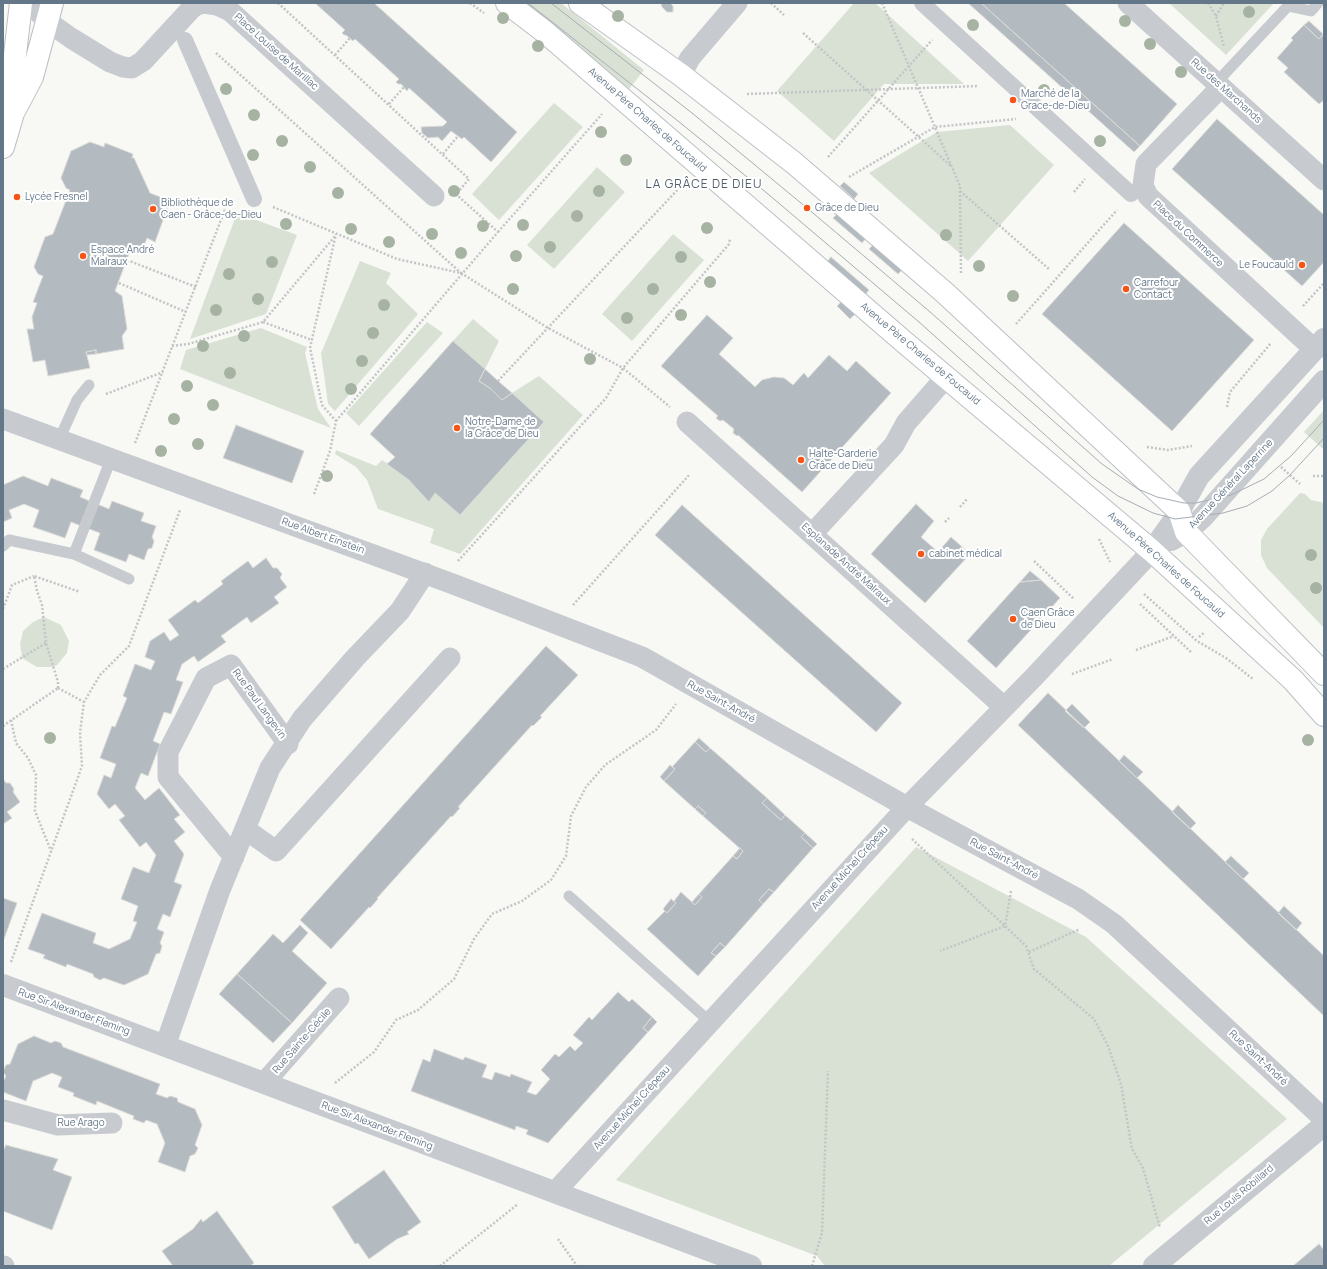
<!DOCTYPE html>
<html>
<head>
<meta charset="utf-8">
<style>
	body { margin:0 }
	#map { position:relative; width:1327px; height:1269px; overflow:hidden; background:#f8f8f5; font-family:Manrope,sans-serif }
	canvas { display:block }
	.frame { position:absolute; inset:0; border:4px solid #647789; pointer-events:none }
</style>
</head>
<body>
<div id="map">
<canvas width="1327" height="1269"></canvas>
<div class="frame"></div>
</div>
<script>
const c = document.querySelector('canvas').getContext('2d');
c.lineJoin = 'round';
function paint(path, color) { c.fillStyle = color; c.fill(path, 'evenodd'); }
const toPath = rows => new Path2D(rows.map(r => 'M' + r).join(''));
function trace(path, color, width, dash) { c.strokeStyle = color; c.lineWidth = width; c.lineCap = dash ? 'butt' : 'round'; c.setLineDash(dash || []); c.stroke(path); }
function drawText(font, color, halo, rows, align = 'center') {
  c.font = font + ' Manrope,sans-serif'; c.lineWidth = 4; c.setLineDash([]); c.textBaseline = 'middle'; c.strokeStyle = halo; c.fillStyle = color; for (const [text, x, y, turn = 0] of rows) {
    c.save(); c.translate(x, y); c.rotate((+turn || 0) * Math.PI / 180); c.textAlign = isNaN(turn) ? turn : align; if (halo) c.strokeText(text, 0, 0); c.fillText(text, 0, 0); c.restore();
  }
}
paint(toPath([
	[519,3,561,3,644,70,629,89],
	[854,3,875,3,964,84,884,84,834,141,777,91],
	[1169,3,1274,3,1226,55],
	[554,103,583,127,499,220,472,194],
	[1010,125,1054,165,968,261,869,173,937,132],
	[597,167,625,192,554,269,527,245],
	[237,213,297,235,266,314,190,339],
	[673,234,704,260,632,341,602,314],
	[360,261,391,273,386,283,418,314,335,411,328,404,321,353],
	[473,319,499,341,485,369,453,341],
	[427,322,443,333,359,426,346,413],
	[261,328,307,347,305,353,318,409,331,428,180,369,186,350],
	[539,376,583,415,460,554,430,543,434,529,378,509,367,480,356,467,335,454,336,450,376,466,382,460,435,493,460,515,544,422,512,393],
	[1324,410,1324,448,1323,449,1304,432],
	[1300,493,1305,494,1311,500,1324,503,1324,628,1267,568,1261,555,1261,540,1267,529],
	[44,617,61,625,69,641,67,653,57,665,53,667,37,667,22,658,20,644,23,631,33,622],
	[916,847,1086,937,1287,1119,1109,1266,825,1266,817,1256,616,1180]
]), '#d9e1d5');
const building = toPath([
	[315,3,374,3,517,132,491,162,464,137,462,139,451,131,442,141,438,137,428,138,422,133,421,127,443,126,447,122,409,88,407,91,401,84,398,84,396,82,399,79,355,39,353,41,346,35,344,35,342,33,345,30,315,3],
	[661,3,670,3,673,6,673,12,667,12,662,7,661,3],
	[968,3,981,3,1140,146,1134,152,968,3],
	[981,3,1064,3,1177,104,1140,146,981,3],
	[1309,21,1323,34,1319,39,1304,25,1309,21],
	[1304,25,1319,39,1323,35,1324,36,1324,100,1319,104,1284,72,1288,68,1277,58,1293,40,1291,38,1304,25],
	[1217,119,1324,215,1324,262,1302,286,1172,169,1217,119],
	[90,142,104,147,105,143,133,154,132,158,134,158,150,193,170,201,155,242,147,238,142,251,136,253,130,251,115,291,122,296,127,329,122,336,124,349,96,354,96,350,86,352,90,368,48,376,45,360,33,362,27,329,34,329,32,317,37,303,33,302,43,276,38,274,34,267,45,237,53,234,70,190,66,188,61,178,71,151,90,142],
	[844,182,858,194,854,199,840,186,844,182],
	[839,212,867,237,862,243,833,218,839,212],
	[1124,223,1254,340,1172,431,1042,314,1124,223],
	[875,243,904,268,898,274,869,249,875,243],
	[831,257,869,290,864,296,826,263,831,257],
	[841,302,855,314,850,319,837,306,841,302],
	[707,315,733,338,719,354,755,387,762,380,774,377,784,378,793,385,804,373,808,378,829,355,847,371,856,361,891,393,802,492,738,435,737,436,733,433,734,429,729,425,723,420,720,421,716,418,718,416,661,366,707,315],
	[453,341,485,369,479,381,491,389,502,400,512,393,544,422,460,515,435,493,429,502,409,480,387,464,395,457,370,434,453,341],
	[96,350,96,354,87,355,86,352,96,350],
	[485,369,498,381,512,393,502,400,491,389,479,381,485,369],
	[236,425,304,451,292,483,223,458,236,425],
	[23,476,48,486,51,478,83,490,80,497,109,509,112,501,144,513,141,521,156,526,152,537,154,541,152,548,148,549,144,560,129,554,126,562,94,550,100,533,71,522,65,538,33,527,39,510,24,504,9,510,12,518,3,522,3,485,23,476],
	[916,504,934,521,921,537,938,552,951,537,970,554,925,603,871,554,916,504],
	[682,505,902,703,876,732,655,535,682,505],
	[266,558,273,568,277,568,282,574,280,578,287,587,274,597,279,603,251,623,247,617,221,636,226,642,198,662,194,656,182,664,176,680,183,682,171,714,164,712,153,741,160,744,148,776,141,773,135,788,145,800,159,788,180,815,174,819,185,832,174,841,184,854,174,882,182,885,170,917,163,914,157,929,164,932,160,943,162,946,160,953,156,954,148,974,124,985,104,978,100,980,94,977,93,974,67,964,66,967,43,958,45,955,28,949,42,913,96,933,93,943,109,949,130,939,137,922,133,921,138,906,121,899,133,867,149,873,156,855,146,842,140,847,119,820,125,816,115,804,109,809,97,794,104,775,111,778,116,764,100,758,112,726,115,727,127,698,123,696,135,664,151,670,155,661,145,657,150,641,164,632,170,641,179,635,168,620,195,600,198,603,223,584,221,581,248,561,253,568,266,558],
	[1030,571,1041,580,1020,582,1030,571],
	[1041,580,1060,598,996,668,967,641,1020,582,1041,580],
	[546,646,578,675,540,716,542,717,533,726,532,725,458,807,460,808,452,817,451,816,377,898,378,899,370,908,369,907,331,949,300,920,546,646],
	[1048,693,1324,956,1324,1016,1018,725,1048,693],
	[1072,704,1090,722,1084,728,1065,711,1072,704],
	[699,738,710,748,706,752,695,742,699,738],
	[695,742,706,752,710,748,767,798,762,803,781,820,785,815,805,833,801,837,813,848,774,892,769,889,759,900,763,904,725,947,720,943,711,953,716,956,698,976,647,929,665,911,667,913,676,903,674,901,681,892,695,905,702,897,699,894,733,856,737,859,743,851,703,816,706,813,698,806,695,809,664,781,675,769,672,767,695,742],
	[1124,755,1143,772,1137,778,1119,761,1124,755],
	[670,765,675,769,664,781,660,777,670,765],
	[3,779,6,783,10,783,14,789,13,792,20,802,7,812,12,818,3,824,3,779],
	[767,798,785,815,781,820,762,803,767,798],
	[1178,805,1196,823,1190,829,1172,812,1178,805],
	[698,806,706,813,703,816,695,809,698,806],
	[805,833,817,844,813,848,801,837,805,833],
	[740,848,743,851,737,859,733,856,740,848],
	[1231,856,1249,873,1243,879,1225,862,1231,856],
	[769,889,774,892,763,904,759,900,769,889],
	[699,894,702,897,695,905,692,902,699,894],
	[3,898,17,903,4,939,3,939,3,898],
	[671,899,676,903,667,913,663,909,671,899],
	[1284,906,1302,923,1296,930,1278,913,1284,906],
	[300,925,308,933,292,951,327,983,292,1023,237,974,273,934,283,943,300,925],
	[720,943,725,947,716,956,711,953,720,943],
	[237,974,292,1023,273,1043,219,994,237,974],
	[618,992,629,1002,632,999,652,1017,643,1028,648,1032,548,1143,526,1134,528,1130,516,1126,515,1130,411,1091,423,1059,430,1062,434,1049,463,1060,465,1057,487,1065,482,1077,492,1080,495,1072,510,1077,511,1074,532,1082,527,1092,536,1095,550,1079,541,1070,555,1054,559,1057,570,1046,575,1051,583,1043,573,1035,589,1017,592,1020,618,992],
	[652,1017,657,1022,648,1032,643,1028,652,1017],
	[34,1036,51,1043,55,1041,61,1043,63,1047,160,1084,156,1094,167,1098,170,1096,177,1098,178,1102,195,1109,202,1125,195,1145,198,1148,195,1154,190,1156,185,1172,158,1162,165,1143,157,1124,146,1120,144,1123,133,1119,134,1116,97,1101,96,1105,73,1096,74,1093,58,1087,62,1077,52,1073,33,1081,26,1101,3,1092,3,1082,6,1076,3,1072,6,1065,10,1064,18,1044,34,1036],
	[6,1145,58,1159,53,1170,72,1177,52,1230,3,1211,3,1151,6,1145],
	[384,1170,421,1222,407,1232,409,1234,397,1239,369,1259,358,1243,355,1244,332,1207,384,1170],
	[217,1211,254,1263,250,1266,173,1266,162,1251,193,1229,201,1219,203,1222,217,1211],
	[1319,1244,1324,1250,1324,1266,1293,1266,1319,1244]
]);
paint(building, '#b3bac0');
trace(building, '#dadad7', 1);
const secondary = toPath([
	[507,3,545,32,903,341,1152,551,1293,680,1324,715],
	[580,3,681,75,794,163,945,293,1179,511,1186,532,1324,674],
	[13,109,13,72,21,3],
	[3,147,13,113,32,77,52,3]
]);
trace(secondary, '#bbc0c5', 24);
trace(toPath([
	[278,3,469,179,458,192],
	[470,3,484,13],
	[771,3,784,15],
	[882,3,960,186,961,274],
	[1208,3,1216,16,1224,47],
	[1216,16,1224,3],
	[803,33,951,166],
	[216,53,461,273],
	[335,55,350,38],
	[747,94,979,86],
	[389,104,404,87],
	[443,154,458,136],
	[828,157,932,40],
	[849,177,935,127,1016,119],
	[960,191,1049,269],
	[1074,192,1085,179],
	[273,207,397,259,461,273,548,328,623,368,670,407],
	[498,232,602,114],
	[127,260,196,287],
	[119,283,186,312],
	[1303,306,1324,283],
	[263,322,312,340],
	[1016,324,1117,210],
	[172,346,188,344,263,322,336,235],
	[498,381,682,185],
	[106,394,163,372],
	[1227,407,1230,392,1271,343],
	[336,421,498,232,458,196],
	[135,443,229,199],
	[1147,447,1168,450,1192,446],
	[1281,467,1300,484],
	[1313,476,1324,476],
	[314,494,330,451,336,421,322,405,310,348,336,234],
	[960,507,967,499],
	[945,522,949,518],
	[1099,539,1110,562],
	[458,561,606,398,623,368,729,244,730,239],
	[1034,561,1074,599],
	[1144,594,1197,641,1226,658,1253,679],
	[1140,604,1191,652],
	[573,605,690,474],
	[3,609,12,585,34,576],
	[1199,637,1205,632],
	[1136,650,1174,636],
	[3,669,46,643],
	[1072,674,1113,659],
	[58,688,58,682,46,643,42,605,37,591,34,576,80,592],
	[58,688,84,702],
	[11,720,16,743,28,758,36,775,35,811,51,851],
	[3,726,58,688],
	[912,839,1005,926,940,951],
	[1011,891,1005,926,1026,946,1034,969,1094,1019,1108,1046,1121,1084,1132,1149,1143,1168,1160,1228],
	[1029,952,1080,929],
	[11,962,82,766,80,732,84,702,100,675,129,646,180,510],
	[335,1083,374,1052,396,1020,418,1010,454,979,474,939,492,914,522,901,551,880,566,856,571,816,586,787,605,765,656,730,676,704],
	[558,1239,577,1266],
	[440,1266,518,1204],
	[812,1266,822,1233,828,1071]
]), '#c2c4c6', 2.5, [2, 2]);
trace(toPath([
	[1216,83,1288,6,1311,11,1318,3],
	[59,440,77,400,89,385],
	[3,546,9,540,74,554,111,459],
	[74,554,129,579],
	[569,896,710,1022]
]), '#c7cbcf', 11);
trace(toPath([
	[922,3,1131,194],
	[185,40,254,199]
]), '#c7cbcf', 16);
trace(toPath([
	[30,3,47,21,71,38,110,62,123,67,132,68,143,61,192,8,197,5,204,3,217,5,230,11,434,196],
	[1128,3,1324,180],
	[681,75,690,58,737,3],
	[1221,87,1146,164,1143,185,1148,196,1315,350],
	[3,419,453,584,642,657,907,807,1078,899,1114,924,1324,1119],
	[687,422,1004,707],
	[812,534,894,445,906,423,946,377],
	[245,829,276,851,450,658],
	[234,857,168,777,168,752,206,678,231,665,288,744],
	[165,1046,220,890,270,768,302,719,355,658,400,611,425,573],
	[264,1083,339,998],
	[3,1110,58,1125,112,1123],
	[555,1192,907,807,1034,677,1152,551],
	[3,1266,4,1266]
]), '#c7cbcf', 21);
trace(toPath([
	[1171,540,1186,532,1203,517,1324,381],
	[1152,551,1175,519,1199,476,1324,339],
	[3,985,751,1266],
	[1154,1266,1324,1125]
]), '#c7cbcf', 22);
trace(secondary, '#fff', 22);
trace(toPath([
	[528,3,678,121,768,194,919,322,1092,477,1118,496,1153,513,1175,519,1223,513,1247,506,1272,491,1290,475,1324,438],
	[551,3,692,113,807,208,929,311,1102,464,1138,489,1157,497,1184,503,1196,503,1231,495,1264,479,1291,456,1324,420]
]), '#a7adb3', 1);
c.fillStyle = '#a7b3a2';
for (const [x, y] of [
	[1249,12],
	[618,16],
	[503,18],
	[1125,21],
	[973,25],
	[1150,44],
	[538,46],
	[1181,72],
	[226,89],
	[1044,90],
	[254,115],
	[601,132],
	[282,141],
	[1100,141],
	[253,155],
	[626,160],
	[310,167],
	[454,191],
	[599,191],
	[338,193],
	[577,216],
	[286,224],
	[523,225],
	[483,226],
	[707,228],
	[351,229],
	[432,234],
	[946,235],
	[389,242],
	[550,247],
	[461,253],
	[516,256],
	[681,257],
	[272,262],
	[979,266],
	[229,274],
	[710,282],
	[513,289],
	[653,289],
	[1013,296],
	[258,299],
	[384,305],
	[216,310],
	[681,315],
	[627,318],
	[373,333],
	[244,336],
	[203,346],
	[590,359],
	[362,361],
	[230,373],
	[187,386],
	[351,389],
	[213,405],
	[174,419],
	[198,444],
	[161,451],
	[327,476],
	[1311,555],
	[1316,588],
	[50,738],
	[1308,740]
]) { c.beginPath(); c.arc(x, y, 6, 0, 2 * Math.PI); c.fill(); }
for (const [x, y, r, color] of [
	[1013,100,4,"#f65517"],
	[17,197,4,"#f65517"],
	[807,208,4,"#f65517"],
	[153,209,4,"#f65517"],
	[83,256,4,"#f65517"],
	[1302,265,4,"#f65517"],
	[1126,289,4,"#f65517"],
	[457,428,4,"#f65517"],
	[801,460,4,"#f65517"],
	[921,554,4,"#f65517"],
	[1013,619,4,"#f65517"]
]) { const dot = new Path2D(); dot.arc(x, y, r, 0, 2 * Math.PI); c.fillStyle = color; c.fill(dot); trace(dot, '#fff', 1.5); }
drawText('10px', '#647789', '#fff', [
	["Place Louise de Marillac",276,52,42],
	["Rue des Marchands",1226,91,42],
	["Avenue Père Charles de Foucauld",647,120,41],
	["Place du Commerce",1188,234,43],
	["Avenue Père Charles de Foucauld",920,354,40],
	["Avenue Général Laperrine",1231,484,-47],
	["Rue Albert Einstein",323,536,20],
	["Esplanade André Malraux",846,564,42],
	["Avenue Père Charles de Foucauld",1166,565,42],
	["Rue Saint-André",721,702,29],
	["Rue Paul Langevin",259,704,54],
	["Rue Saint-André",1004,859,28],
	["Avenue Michel Crépeau",850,868,-48],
	["Rue Sir Alexander Fleming",74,1012,20],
	["Rue Sainte-Cécile",302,1041,-49],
	["Rue Saint-André",1258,1058,43],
	["Avenue Michel Crépeau",632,1108,-48],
	["Rue Arago",81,1123],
	["Rue Sir Alexander Fleming",377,1126,21],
	["Rue Louis Robillard",1239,1195,-40]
]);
drawText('10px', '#647789', '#fff', [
	["Marché de la",1021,94],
	["Grace-de-Dieu",1021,106],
	["Lycée Fresnel",25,197],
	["Bibliothèque de",161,203],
	["Caen - Grâce-de-Dieu",161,215],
	["Grâce de Dieu",815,208],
	["Espace André",91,250],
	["Malraux",91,262],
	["Le Foucauld",1294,265,"right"],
	["Carrefour",1134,283],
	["Contact",1134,295],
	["Notre-Dame de",465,422],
	["la Grâce de Dieu",465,434],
	["Halte-Garderie",809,454],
	["Grâce de Dieu",809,466],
	["cabinet médical",929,554],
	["Caen Grâce",1021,613],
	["de Dieu",1021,625]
], 'left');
c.letterSpacing = '1px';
drawText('12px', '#52606d', '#fff', [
	["LA GRÂCE DE DIEU",704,185]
]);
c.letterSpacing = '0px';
</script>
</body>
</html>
